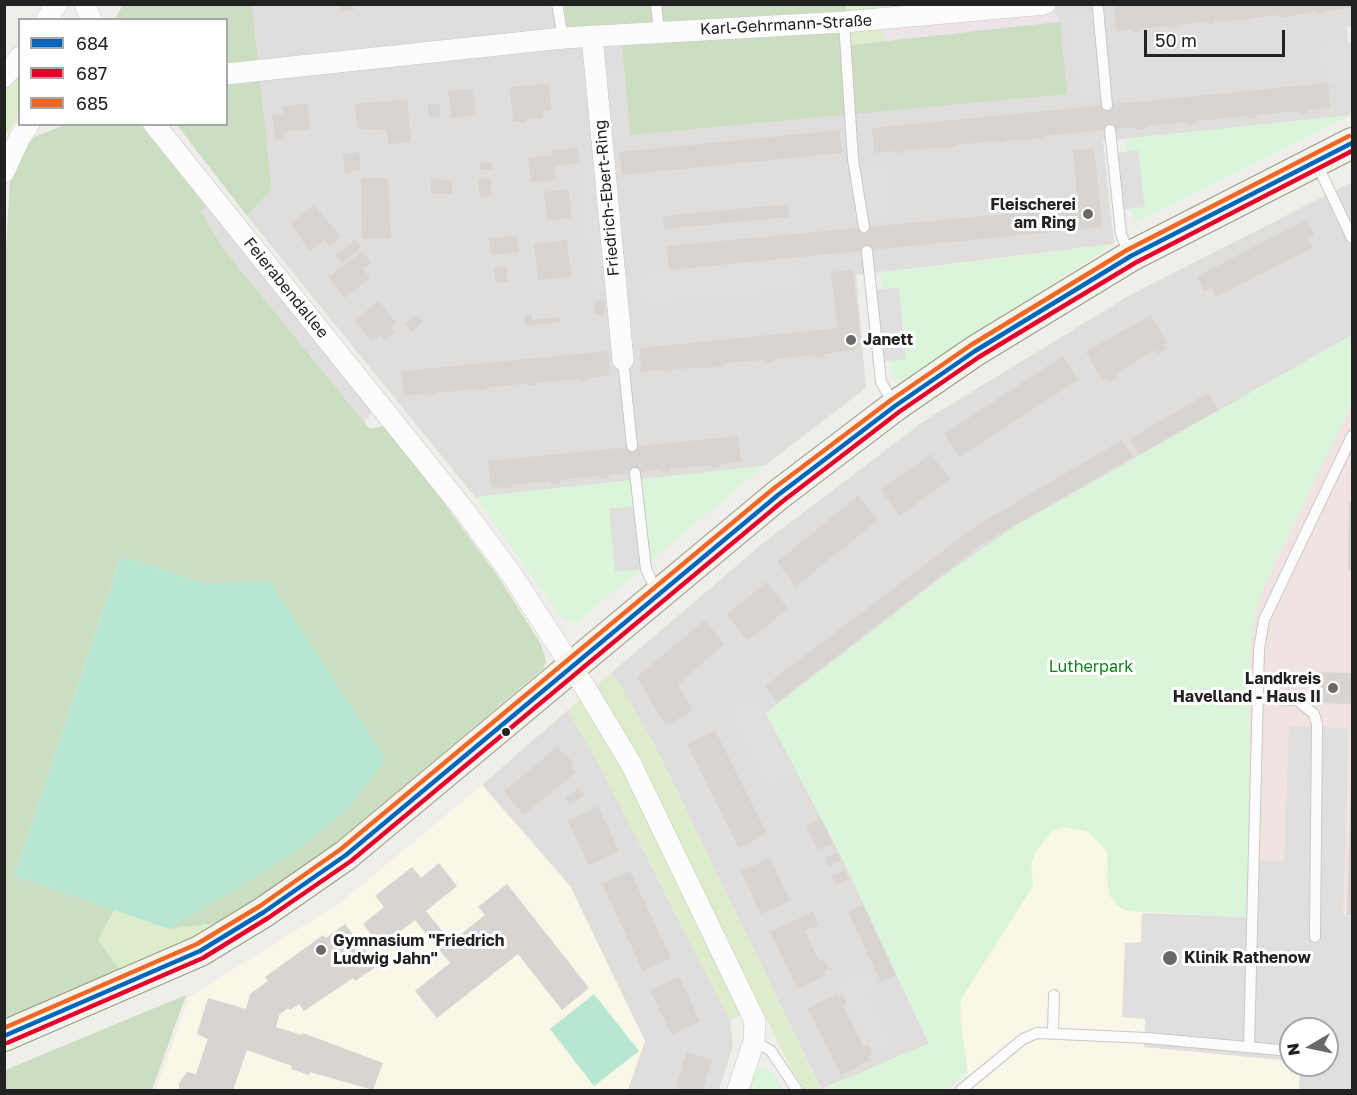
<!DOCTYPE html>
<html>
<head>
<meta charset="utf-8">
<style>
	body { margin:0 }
	#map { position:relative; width:1357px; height:1095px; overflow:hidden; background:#f0eeeb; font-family:"Golos Text",sans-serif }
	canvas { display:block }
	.frame { position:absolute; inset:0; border:6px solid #222; pointer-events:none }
	.legend { position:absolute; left:18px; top:18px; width:210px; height:108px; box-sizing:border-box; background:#fff; border:2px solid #a7a7a7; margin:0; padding:8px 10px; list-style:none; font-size:18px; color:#222 }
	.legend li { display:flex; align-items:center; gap:12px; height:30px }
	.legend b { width:30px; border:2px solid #a7a7a7 }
	.north { position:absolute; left:1279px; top:1017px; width:60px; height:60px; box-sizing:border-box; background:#fff; border:2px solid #a7a7a7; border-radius:50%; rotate:261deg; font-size:16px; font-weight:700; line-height:24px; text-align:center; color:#222 }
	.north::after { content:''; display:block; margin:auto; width:21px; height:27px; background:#6a6968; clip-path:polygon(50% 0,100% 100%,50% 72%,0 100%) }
	.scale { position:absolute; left:1144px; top:30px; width:141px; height:27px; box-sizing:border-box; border:3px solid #222; border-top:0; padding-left:8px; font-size:18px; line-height:21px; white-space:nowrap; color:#222; -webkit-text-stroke:4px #fff; paint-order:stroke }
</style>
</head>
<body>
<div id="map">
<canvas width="1357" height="1095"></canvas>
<div class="frame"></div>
<ul class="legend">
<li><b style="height:8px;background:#0065bd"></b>684</li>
<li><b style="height:8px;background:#e4002b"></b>687</li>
<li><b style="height:8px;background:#f26522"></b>685</li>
</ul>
<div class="north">N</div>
<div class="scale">50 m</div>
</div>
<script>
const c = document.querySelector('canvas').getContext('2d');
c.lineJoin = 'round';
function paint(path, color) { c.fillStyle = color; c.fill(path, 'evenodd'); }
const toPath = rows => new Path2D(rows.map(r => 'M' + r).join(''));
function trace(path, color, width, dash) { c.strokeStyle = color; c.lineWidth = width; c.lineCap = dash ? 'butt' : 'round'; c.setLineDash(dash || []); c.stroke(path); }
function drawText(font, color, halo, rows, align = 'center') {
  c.font = font + ' "Golos Text",sans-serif'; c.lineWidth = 6; c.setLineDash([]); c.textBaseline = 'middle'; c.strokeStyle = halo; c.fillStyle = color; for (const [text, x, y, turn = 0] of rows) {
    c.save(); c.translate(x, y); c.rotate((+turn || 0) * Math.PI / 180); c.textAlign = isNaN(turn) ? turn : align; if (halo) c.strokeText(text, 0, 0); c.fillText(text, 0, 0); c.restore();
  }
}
paint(toPath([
	[252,5,564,5,568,31,620,26,630,135,1050,5,1352,5,1352,26,1347,27,1348,43,1325,45,1328,81,1352,79,1352,115,1103,141,1114,244,856,275,866,388,764,466,475,497,247,216,272,189],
	[1352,182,1352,335,1014,527,945,575,766,713,845,864,929,1044,821,1089,654,744,612,672,762,544,924,421,1132,294],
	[568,710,599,764,730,1020,733,1046,719,1090,628,1090,644,1041,570,886,482,785]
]), '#dfdedc');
paint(toPath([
	[1352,404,1352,917,1283,915,1249,861,1250,648,1254,617,1263,588]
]), '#f1e3e1');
paint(toPath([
	[880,5,1050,5,1060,22,884,41]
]), '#ede4e9');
paint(toPath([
	[482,785,570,886,645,1041,628,1090,156,1090,189,997,340,903],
	[1063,827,1088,832,1108,852,1107,883,1128,911,1247,917,1283,915,1352,917,1352,1090,969,1090,960,1018,961,999,1033,886,1031,864,1035,852,1053,831],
	[1291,1029,1327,1029,1327,1065,1291,1065]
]), '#f8f7e8');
paint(toPath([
	[846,5,880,5,884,41,850,45],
	[19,69,19,116,5,136,5,87],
	[612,672,654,744,821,1090,804,1090,789,1065,760,1005,730,1020,599,764,568,710],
	[114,910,169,929,225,922,122,973,98,940]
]), '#ddeccb');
paint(toPath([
	[123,5,252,5,272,189,247,216,177,125,226,124,226,20,114,20],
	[564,5,846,5,850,45,1060,22,1067,94,630,135,620,26,568,31],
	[64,125,141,125,206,206,201,212,226,252,370,429,384,426,441,499,499,578,542,646,546,662,543,669,312,863,225,922,169,929,270,583,204,583,121,556,14,876,114,910,98,940,122,973,5,1020,4,280,10,180,16,161,34,137],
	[186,995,152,1090,5,1090,5,1072,10,1068]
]), '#cbdec1');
paint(toPath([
	[1352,115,1139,221,1133,219,1132,209,1145,207,1138,150,1126,151,1125,139],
	[1114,244,901,381,893,375,891,360,906,358,899,288,882,289,880,273],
	[1352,335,1352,404,1263,588,1254,617,1250,648,1248,917,1128,911,1118,906,1110,896,1107,883,1108,852,1088,832,1063,827,1053,831,1035,852,1031,864,1033,886,961,999,960,1018,968,1073,945,1090,821,1090,929,1043,845,864,766,713,945,575,1014,527],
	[764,466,577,622,564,620,475,497],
	[762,1067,772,1073,784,1090,747,1090,752,1075]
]), '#daf5da');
paint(toPath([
	[121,556,204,583,270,582,386,758,349,808,291,855,169,929,14,876],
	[594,994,639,1051,594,1086,550,1029]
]), '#b7e6d2');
paint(toPath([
	[1099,14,1106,96,1078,99,1070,16],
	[1352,42,1352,79,1328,81,1325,45],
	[623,67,629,138,602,141,595,69],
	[1138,150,1145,207,1119,210,1113,153],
	[611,161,622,287,592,290,581,164],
	[888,168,893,219,864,221,859,170],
	[206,206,373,411,364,422,226,252,201,212],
	[796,261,798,289,644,303,641,276],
	[899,287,906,359,876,362,869,291],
	[636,506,643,569,615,572,609,509],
	[758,698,795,773,769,785,732,711],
	[1289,726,1349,728,1343,916,1352,917,1352,1090,1299,1090,1300,1065,1327,1065,1327,1029,1291,1029,1291,1061,1144,1047,1145,1019,1122,1017,1125,943,1141,942,1142,913,1247,917,1249,861,1284,862],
	[867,970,876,987,866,993,892,1043,873,1053,839,984]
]), '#e0dfde');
paint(toPath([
	[339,4,353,4,354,10,340,12],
	[1126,4,1352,4,1352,8,1325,11,1326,13,1317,14,1317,11,1280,18,1280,15,1251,18,1251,20,1214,21,1214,24,1206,25,1206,22,1177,25,1177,28,1169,29,1168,26,1140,29,1140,32,1132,32,1132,30,1116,31,1114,6],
	[549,83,551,110,542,111,543,118,527,119,525,123,513,121,510,87],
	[1328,83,1330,108,1308,110,1308,113,1299,114,1299,111,1257,115,1257,118,1248,119,1248,116,1196,121,1196,124,1188,125,1187,122,1146,126,1146,129,1137,130,1137,127,1044,136,1044,139,1005,140,1005,142,997,143,997,141,955,145,955,147,905,150,905,152,896,153,896,151,874,153,872,128],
	[464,89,473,90,475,115,451,118,448,91],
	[407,99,411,142,389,144,387,130,358,129,355,104],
	[307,104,310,129,284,132,285,140,275,141,272,115,283,114,282,106],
	[440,104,441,116,429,118,428,105],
	[839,130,842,153,622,175,619,152],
	[577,148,579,163,554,166,556,180,531,182,528,158,553,155,552,150],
	[1094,148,1102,227,669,270,667,246,1078,207,1073,150],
	[359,152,361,170,345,174,343,154],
	[492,162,493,169,480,170,479,163],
	[361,178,388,178,391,238,362,239],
	[490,178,492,196,480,197,478,179],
	[431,179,452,180,452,194,431,194],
	[568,189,572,218,547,221,544,192],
	[788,204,789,217,664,229,663,216],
	[314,205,341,237,329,246,325,240,309,251,291,223],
	[1307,220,1314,234,1308,238,1313,248,1216,297,1212,287,1204,291,1197,276],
	[517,235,519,252,491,255,489,238],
	[355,240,361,247,342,263,336,255],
	[567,240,571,277,538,280,534,244],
	[362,252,371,262,363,269,370,278,345,298,328,277],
	[506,266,508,282,496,283,494,268],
	[853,270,861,344,854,350,825,354,825,357,816,358,815,355,774,359,774,362,765,363,765,360,723,363,724,367,673,369,673,372,664,373,663,370,641,372,640,348,838,328,831,272],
	[604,300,605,309,603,317,594,313,595,301],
	[379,301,396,323,391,327,395,332,385,340,381,335,372,341,355,320],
	[416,314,423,321,411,332,405,324],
	[532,314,532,320,560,317,561,322,526,326,525,315],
	[1151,315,1167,343,1163,345,1166,349,1158,354,1155,350,1116,373,1118,377,1109,383,1107,378,1103,381,1086,352],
	[608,351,610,375,587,378,587,381,580,382,579,379,537,383,537,385,529,386,529,383,486,388,486,390,478,391,478,389,434,393,434,395,427,396,426,394,404,396,402,371],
	[1063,356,1078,380,959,457,944,434],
	[1208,393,1218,410,1139,454,1130,439],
	[738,436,741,462,719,464,720,467,711,468,711,465,670,469,670,472,662,473,661,470,609,475,609,478,600,479,600,476,560,480,561,483,551,484,550,481,511,485,512,488,491,487,488,461],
	[1122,440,1133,457,983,543,777,702,765,686,973,528],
	[931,454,950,479,900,516,881,490],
	[858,496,878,520,796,586,777,562],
	[1349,502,1352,502,1352,570,1348,570],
	[766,582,788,608,748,641,727,615],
	[705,620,724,644,678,685,693,710,666,726,637,677],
	[1314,672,1352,673,1352,704,1314,703],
	[715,730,767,834,739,848,687,744],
	[557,747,574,763,571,766,576,772,524,815,504,791],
	[1351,782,1352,782,1352,915,1347,915],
	[579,788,584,795,570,805,565,798],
	[598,806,619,851,589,865,568,821],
	[821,818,833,843,818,850,806,826],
	[837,852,841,861,828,867,824,858],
	[770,858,790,901,761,914,741,871],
	[439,863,457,886,426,911,451,942,485,915,478,907,507,884,589,988,562,1010,518,954,437,1018,415,991,450,963,415,920,381,947,363,924,384,907,375,896,412,867,421,878],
	[845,870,849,879,836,885,831,876],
	[630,871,671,958,643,971,602,884],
	[863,905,896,975,881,982,848,912],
	[813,912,819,925,805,931,819,961,824,959,829,969,824,971,826,975,798,989,770,932],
	[345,924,377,966,355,981,353,978,304,1011,299,1004,290,1010,288,1008,279,1015,276,1027,302,1035,303,1033,383,1063,373,1090,310,1072,309,1075,291,1069,292,1066,247,1050,233,1090,179,1090,179,1083,187,1072,196,1074,208,1039,197,1034,208,998,246,1009,250,994,268,981,265,977,323,935,326,938],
	[679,977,700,1021,672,1035,650,990],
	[837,994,838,997,842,995,847,1004,843,1006,863,1047,868,1045,873,1054,868,1057,870,1060,841,1075,808,1009],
	[687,1052,712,1060,703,1090,675,1090]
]), '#d7d4d2');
const service = toPath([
	[557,4,563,38],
	[656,4,659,31],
	[1098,9,1107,105],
	[844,22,853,159,864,227],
	[1110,130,1121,234,1130,256],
	[1316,162,1352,238],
	[867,251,881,382,895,406],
	[623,360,632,446],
	[635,473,646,569,657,592],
	[1258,698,1297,700,1314,714,1317,724,1315,937],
	[1053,1032,1054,995],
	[754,1041,771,1051,797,1090],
	[1249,1047,1259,649,1264,620,1352,436],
	[961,1090,1023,1039,1037,1033,1147,1038,1291,1051]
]);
const minor = toPath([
	[85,4,91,20],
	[46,20,57,4],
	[592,36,623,360],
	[226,74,563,38,844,22,1045,4],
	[4,77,20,57],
	[154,124,464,510,510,572,586,689,630,762,755,1021,754,1041,738,1090],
	[4,172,20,137,29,124]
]);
const secondary = toPath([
	[4,1036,200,951,264,912,346,855,778,495,895,406,975,351,1131,256,1352,143]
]);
trace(service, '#c9c8c7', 12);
trace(minor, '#c9c8c7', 22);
trace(secondary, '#999a82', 32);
trace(service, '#fdfcfc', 10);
trace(minor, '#fdfcfc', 21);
trace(secondary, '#f4f4ed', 30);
trace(toPath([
	[4,1036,200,951,264,912,346,855,778,495,895,406,975,351,1131,256,1352,143]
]), '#0065bd', 4.5);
trace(toPath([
	[7,1043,203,958,268,918,351,861,783,501,899,412,979,357,1135,263,1352,151]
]), '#e4002b', 4.5);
trace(toPath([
	[4,1028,197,944,260,906,341,849,773,489,891,400,971,345,1127,250,1349,136]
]), '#f26522', 4.5);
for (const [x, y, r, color] of [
	[1088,214,6,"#6a6968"],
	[851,340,6,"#6a6968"],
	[1333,688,6,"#6a6968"],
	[506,732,5,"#222"],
	[321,950,6,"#6a6968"],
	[1170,958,8,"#6a6968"]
]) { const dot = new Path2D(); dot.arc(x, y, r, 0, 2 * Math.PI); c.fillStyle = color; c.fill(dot); trace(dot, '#fff', 2); }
drawText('16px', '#222', '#fff', [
	["Karl-Gehrmann-Straße",786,25,-3],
	["Friedrich-Ebert-Ring",607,198,-95],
	["Feierabendallee",286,288,51]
]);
drawText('bold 16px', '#222', '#fff', [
	["Fleischerei",1076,205,"right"],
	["am Ring",1076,223,"right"],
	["Janett",863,340],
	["Landkreis",1321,679,"right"],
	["Havelland - Haus II",1321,697,"right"],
	["Gymnasium \"Friedrich",333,941],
	["Ludwig Jahn\"",333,959],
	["Klinik Rathenow",1184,958]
], 'left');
drawText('16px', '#0c8416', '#fff', [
	["Lutherpark",1091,667]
]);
</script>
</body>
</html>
